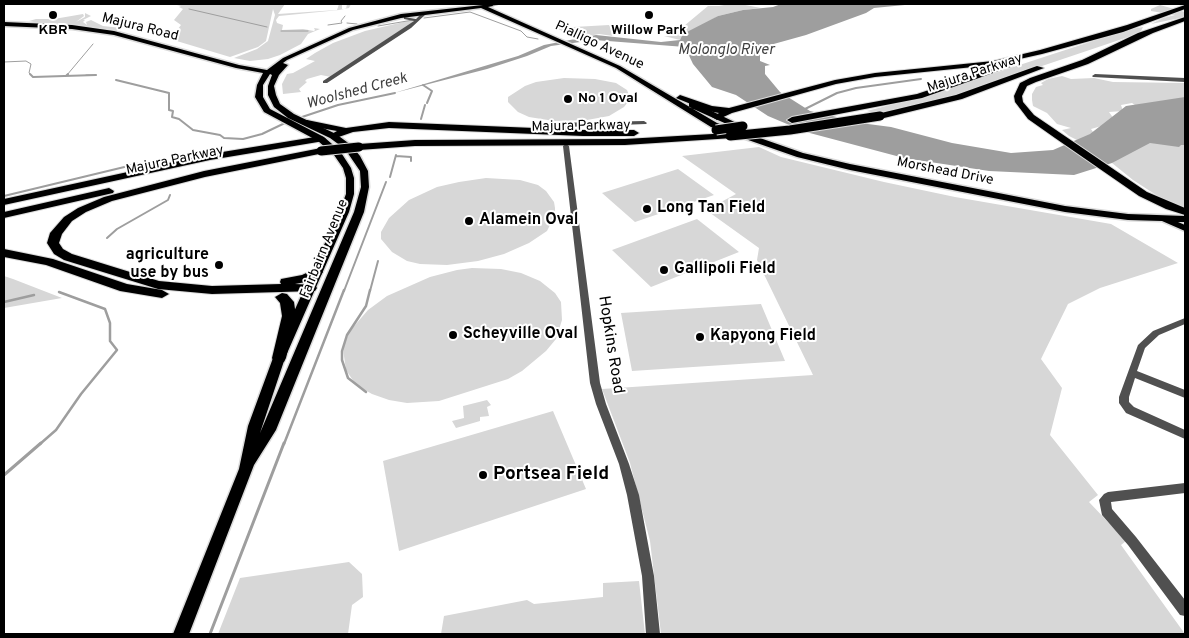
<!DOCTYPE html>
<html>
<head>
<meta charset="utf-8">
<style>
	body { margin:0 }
	#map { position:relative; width:1189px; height:638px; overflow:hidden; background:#fff; font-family:Overpass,sans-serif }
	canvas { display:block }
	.frame { position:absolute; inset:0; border:5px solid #000; pointer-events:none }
</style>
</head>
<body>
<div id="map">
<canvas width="1189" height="638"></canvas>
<div class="frame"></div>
</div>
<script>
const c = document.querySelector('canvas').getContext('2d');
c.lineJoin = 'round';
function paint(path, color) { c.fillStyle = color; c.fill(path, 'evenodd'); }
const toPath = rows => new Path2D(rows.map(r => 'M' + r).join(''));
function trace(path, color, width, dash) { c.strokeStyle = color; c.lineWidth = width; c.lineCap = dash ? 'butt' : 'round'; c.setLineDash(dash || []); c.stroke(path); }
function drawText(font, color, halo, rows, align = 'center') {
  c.font = font + ' Overpass,sans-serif'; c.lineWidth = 4; c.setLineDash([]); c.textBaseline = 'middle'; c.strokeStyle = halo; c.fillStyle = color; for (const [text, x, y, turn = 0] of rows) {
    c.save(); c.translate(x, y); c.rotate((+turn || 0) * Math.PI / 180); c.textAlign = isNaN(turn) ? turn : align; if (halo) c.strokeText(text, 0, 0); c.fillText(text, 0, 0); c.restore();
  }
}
paint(toPath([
	[173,4,285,4,278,14,337,10,339,4,342,4,342,9,346,9,347,4,351,4,349,8,339,10,279,16,276,20,277,23,283,25,282,30,303,29,314,31,315,30,314,28,320,29,308,34,301,44,280,55,268,59,250,61,234,58,257,49,268,41,275,15,273,9,266,41,258,47,230,57,170,39,181,25,174,20,183,9,179,7,181,6],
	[729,4,740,4,761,8,743,10,718,16,680,40,664,36,672,36,708,6,719,6],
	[1160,5,1185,12,1185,17,1151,24,1163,18,1175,15,1151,11,1151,9],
	[85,13,91,16,83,20,85,20,83,22,87,25,86,22,91,20,103,26,121,28,115,31,79,26,30,24,34,22,29,21,36,19,54,19,83,14,84,16,76,22,85,17],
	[408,21,414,21,331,77,321,75,307,79,305,81,307,82,299,89,301,92,283,94,282,84,287,74,293,73,315,61,306,59,315,53,333,43,365,31],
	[609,25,617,34,613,36,599,34,578,38,556,28],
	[1143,27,1140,33,953,96,878,114,867,111,928,95,1108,36,1131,29],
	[1062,76,1071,79,1094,78,1113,82,1185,83,1185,209,1170,204,1133,180,1112,163,1163,124,1132,103,1121,105,1123,111,1109,112,1114,119,1105,125,1091,129,1095,135,1077,140,1069,136,1062,130,1071,128,1057,124,1047,113,1033,106,1032,100,1032,94,1036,87,1043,85,1041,83,1048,79],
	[564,78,595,79,616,83,627,90,629,95,628,102,624,107,609,116,587,120,554,121,529,117,518,112,508,102,508,97,525,86,536,82],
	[759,147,781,157,884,182,955,197,1111,224,1178,263,1100,288,1068,304,1041,359,1062,388,1050,435,1098,495,1089,502,1126,541,1121,545,1185,634,661,634,650,541,630,463,602,389,813,375,757,260,759,248,706,210,736,194,682,156],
	[678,169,714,195,635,222,602,193],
	[486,178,520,180,538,185,546,191,554,202,555,208,555,215,547,231,529,243,504,254,478,261,447,265,420,264,407,261,392,252,381,239,381,232,389,218,409,200,437,187,459,182],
	[697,219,739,252,651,287,612,250],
	[472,268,501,269,521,273,540,281,555,293,561,302,562,320,556,339,546,351,522,371,508,379,439,401,407,403,389,400,372,394,356,385,346,370,343,349,349,332,368,310,387,296,430,277,457,270],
	[4,276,13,279,62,298,4,308],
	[761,304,785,361,632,371,621,313],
	[487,400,491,405,487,407,489,416,480,417,480,421,456,428,452,421,464,418,463,406],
	[553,411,586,489,399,551,383,461],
	[349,562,362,574,363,597,352,605,348,634,218,634,240,578],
	[639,581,645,634,441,634,444,616,527,600,534,604,603,597,603,583]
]), '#d7d7d7');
paint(toPath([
	[781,4,915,4,874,8,866,13,806,35,770,45,766,44,760,50,760,61,770,65,765,66,765,74,780,92,810,111,868,124,891,127,952,143,1011,153,1053,150,1090,134,1126,106,1185,97,1185,145,1181,145,1179,147,1150,143,1112,163,1074,175,989,171,904,158,806,132,768,116,736,95,712,87,693,64,685,47,595,40,551,46,527,56,487,69,394,93,518,56,544,45,596,35,661,42,680,40,683,34,718,16,743,10,773,7]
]), '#9e9e9e');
trace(toPath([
	[189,9,267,27],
	[424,18,470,12,521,31,527,37,538,39],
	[347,23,357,24],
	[328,25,342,23,341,21,345,16],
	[378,26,413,20],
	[281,31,308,31],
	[4,62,26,61,31,64,29,73,31,75],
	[67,75,93,44],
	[86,75,96,75]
]), '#9e9e9e', 1);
trace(toPath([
	[30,74,33,77,96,75],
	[66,76,68,74],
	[116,80,169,93,169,110,173,111,172,117,179,119,193,130,220,135,224,138,243,139,262,134,287,122],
	[423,85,432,91,427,103],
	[805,109,837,93,856,88,921,79],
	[299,118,338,105,395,93],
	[421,119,425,105],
	[396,156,411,157,411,161],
	[390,177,396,155],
	[4,196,141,163],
	[107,238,117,229,168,200,170,195],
	[344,291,386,182],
	[370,291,378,261]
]), '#9e9e9e', 2);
trace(toPath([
	[4,302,34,295],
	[366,392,348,378,342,360,342,351,347,335,366,306,370,290],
	[40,444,56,430,81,394,117,350,110,341,110,323,105,309,59,292],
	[284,444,344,290]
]), '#9e9e9e', 2.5);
trace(toPath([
	[4,475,41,443],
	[210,634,284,443]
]), '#9e9e9e', 3);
const major = toPath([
	[492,4,493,6,488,7,620,66,717,123,803,153,850,164,1065,206,1128,214,1185,216,1185,222,1178,222,1185,225,1185,231,1162,221,1128,220,1065,212,850,170,797,157,711,127,616,68,481,8,401,18,353,30,287,60,283,63,288,65,279,75,274,86,276,95,280,104,294,114,336,134,351,145,360,156,368,171,369,187,364,212,276,430,254,465,189,634,173,634,239,469,248,426,273,358,339,212,346,194,346,178,343,168,334,155,318,141,264,112,255,97,257,85,263,73,236,68,114,35,72,29,4,26,4,22,72,25,114,31,239,65,267,70,283,58,349,28,401,14,492,4],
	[270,74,272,75,268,86,268,95,274,107,288,118,330,138,345,149,360,171,361,187,354,212,260,433,285,358,349,212,354,194,354,178,351,168,340,151,324,137,270,109,263,97,263,85,270,74],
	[689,103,695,103,747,128,740,130,689,107,689,103]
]);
const highway = toPath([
	[1185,5,1185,9,1123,32,1042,54,993,65,875,77,836,84,732,113,717,120,712,117,719,113,708,111,676,98,680,95,712,106,729,108,835,80,875,73,993,61,1040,50,1127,25,1185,5],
	[1185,17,1185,21,1153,33,1088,64,1036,82,1027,86,1022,96,1023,102,1034,115,1147,192,1185,208,1185,215,1166,209,1139,196,1055,138,1028,119,1015,102,1014,96,1020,83,1030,78,1082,60,1138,33,1185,17],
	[1006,64,1013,66,922,98,792,123,787,120,792,117,917,94,1006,64],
	[1037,66,1044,68,962,99,880,119,875,116,877,114,956,95,1037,66],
	[307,120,346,128,389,122,583,130,634,130,639,133,634,136,583,136,389,128,353,132,333,139,328,136,337,131,304,125,304,121,307,120],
	[730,133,733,134,733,138,625,145,415,146,359,150,354,147,359,144,415,140,625,139,730,133],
	[321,136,326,139,324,141,210,160,4,205,4,199,210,154,321,136],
	[321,148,326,151,324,153,205,177,112,201,86,212,72,221,62,234,59,243,63,249,72,254,159,281,212,286,281,284,280,282,281,279,302,275,317,268,321,269,323,272,321,275,311,281,295,284,315,285,317,288,315,291,212,294,158,289,64,260,54,254,47,243,50,233,64,217,78,208,104,197,204,171,321,148],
	[109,188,114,191,113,193,4,218,4,212,109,188],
	[4,249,53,259,127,284,162,290,169,294,162,298,120,291,46,265,4,257,4,249],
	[282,293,287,294,294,302,296,316,286,358,284,362,279,363,274,362,272,358,282,316,280,303,275,297,282,293]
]);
trace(major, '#dbdbdb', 3);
trace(highway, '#dbdbdb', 2);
paint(toPath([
	[491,4,507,4,490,6,491,4],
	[422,13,426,14,411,28,327,83,323,83,323,81,414,21,404,19,404,17,416,19,422,13],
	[1095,74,1185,78,1185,82,1093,77,1092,76,1095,74],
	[644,121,647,123,646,124,566,127,567,130,564,132,562,131,560,127,552,127,549,125,552,123,644,121],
	[566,144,569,146,600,383,606,404,629,464,639,495,654,576,660,634,646,634,642,576,627,495,619,464,596,404,590,383,563,146,566,144],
	[1185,318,1185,324,1159,335,1145,348,1137,371,1185,390,1185,398,1135,378,1129,397,1129,402,1134,407,1185,430,1185,439,1126,413,1119,403,1119,397,1138,345,1153,331,1185,318],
	[1185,483,1185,493,1111,502,1112,509,1136,537,1185,600,1185,616,1180,615,1128,545,1102,515,1099,500,1104,494,1108,492,1185,483]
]), '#505050');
paint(major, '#000');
paint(highway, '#000');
const highwayBridge = toPath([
	[716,130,743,126],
	[730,136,790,130,880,116],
	[321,151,359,147]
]);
trace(highwayBridge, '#dbdbdb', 11, []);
trace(highwayBridge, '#000', 9);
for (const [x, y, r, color] of [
	[53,15,5,"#000"],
	[649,15,5,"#000"],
	[568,99,5,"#000"],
	[647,209,5,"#000"],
	[469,221,5,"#000"],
	[219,265,5,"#000"],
	[664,270,5,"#000"],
	[453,335,5,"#000"],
	[700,337,5,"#000"],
	[483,475,5,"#000"]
]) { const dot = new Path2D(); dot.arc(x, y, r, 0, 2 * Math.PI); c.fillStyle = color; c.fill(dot); trace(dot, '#fff', 2); }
drawText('14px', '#000', '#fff', [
	["Majura Road",140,28,14],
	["Pialligo Avenue",599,46,25],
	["Majura Parkway",975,74,-18],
	["Majura Parkway",581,127,-1],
	["Majura Parkway",175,161,-12],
	["Morshead Drive",945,172,11],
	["Fairbairn Avenue",325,249,-68]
]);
drawText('bold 14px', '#000', '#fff', [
	["KBR",53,31],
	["Willow Park",649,31],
	["No 1 Oval",578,99,"left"]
]);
drawText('italic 15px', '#3f3f3f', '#fff', [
	["Molonglo River",726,51],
	["Woolshed Creek",357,92,-15]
]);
drawText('bold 16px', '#000', '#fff', [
	["Long Tan Field",657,209],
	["Alamein Oval",479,221],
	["agriculture",209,256,"right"],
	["use by bus",209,274,"right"],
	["Gallipoli Field",674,270],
	["Scheyville Oval",463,335],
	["Kapyong Field",710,337]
], 'left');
drawText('16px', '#000', '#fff', [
	["Hopkins Road",610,345,81]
]);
drawText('bold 19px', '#000', '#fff', [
	["Portsea Field",493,475]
], 'left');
</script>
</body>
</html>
